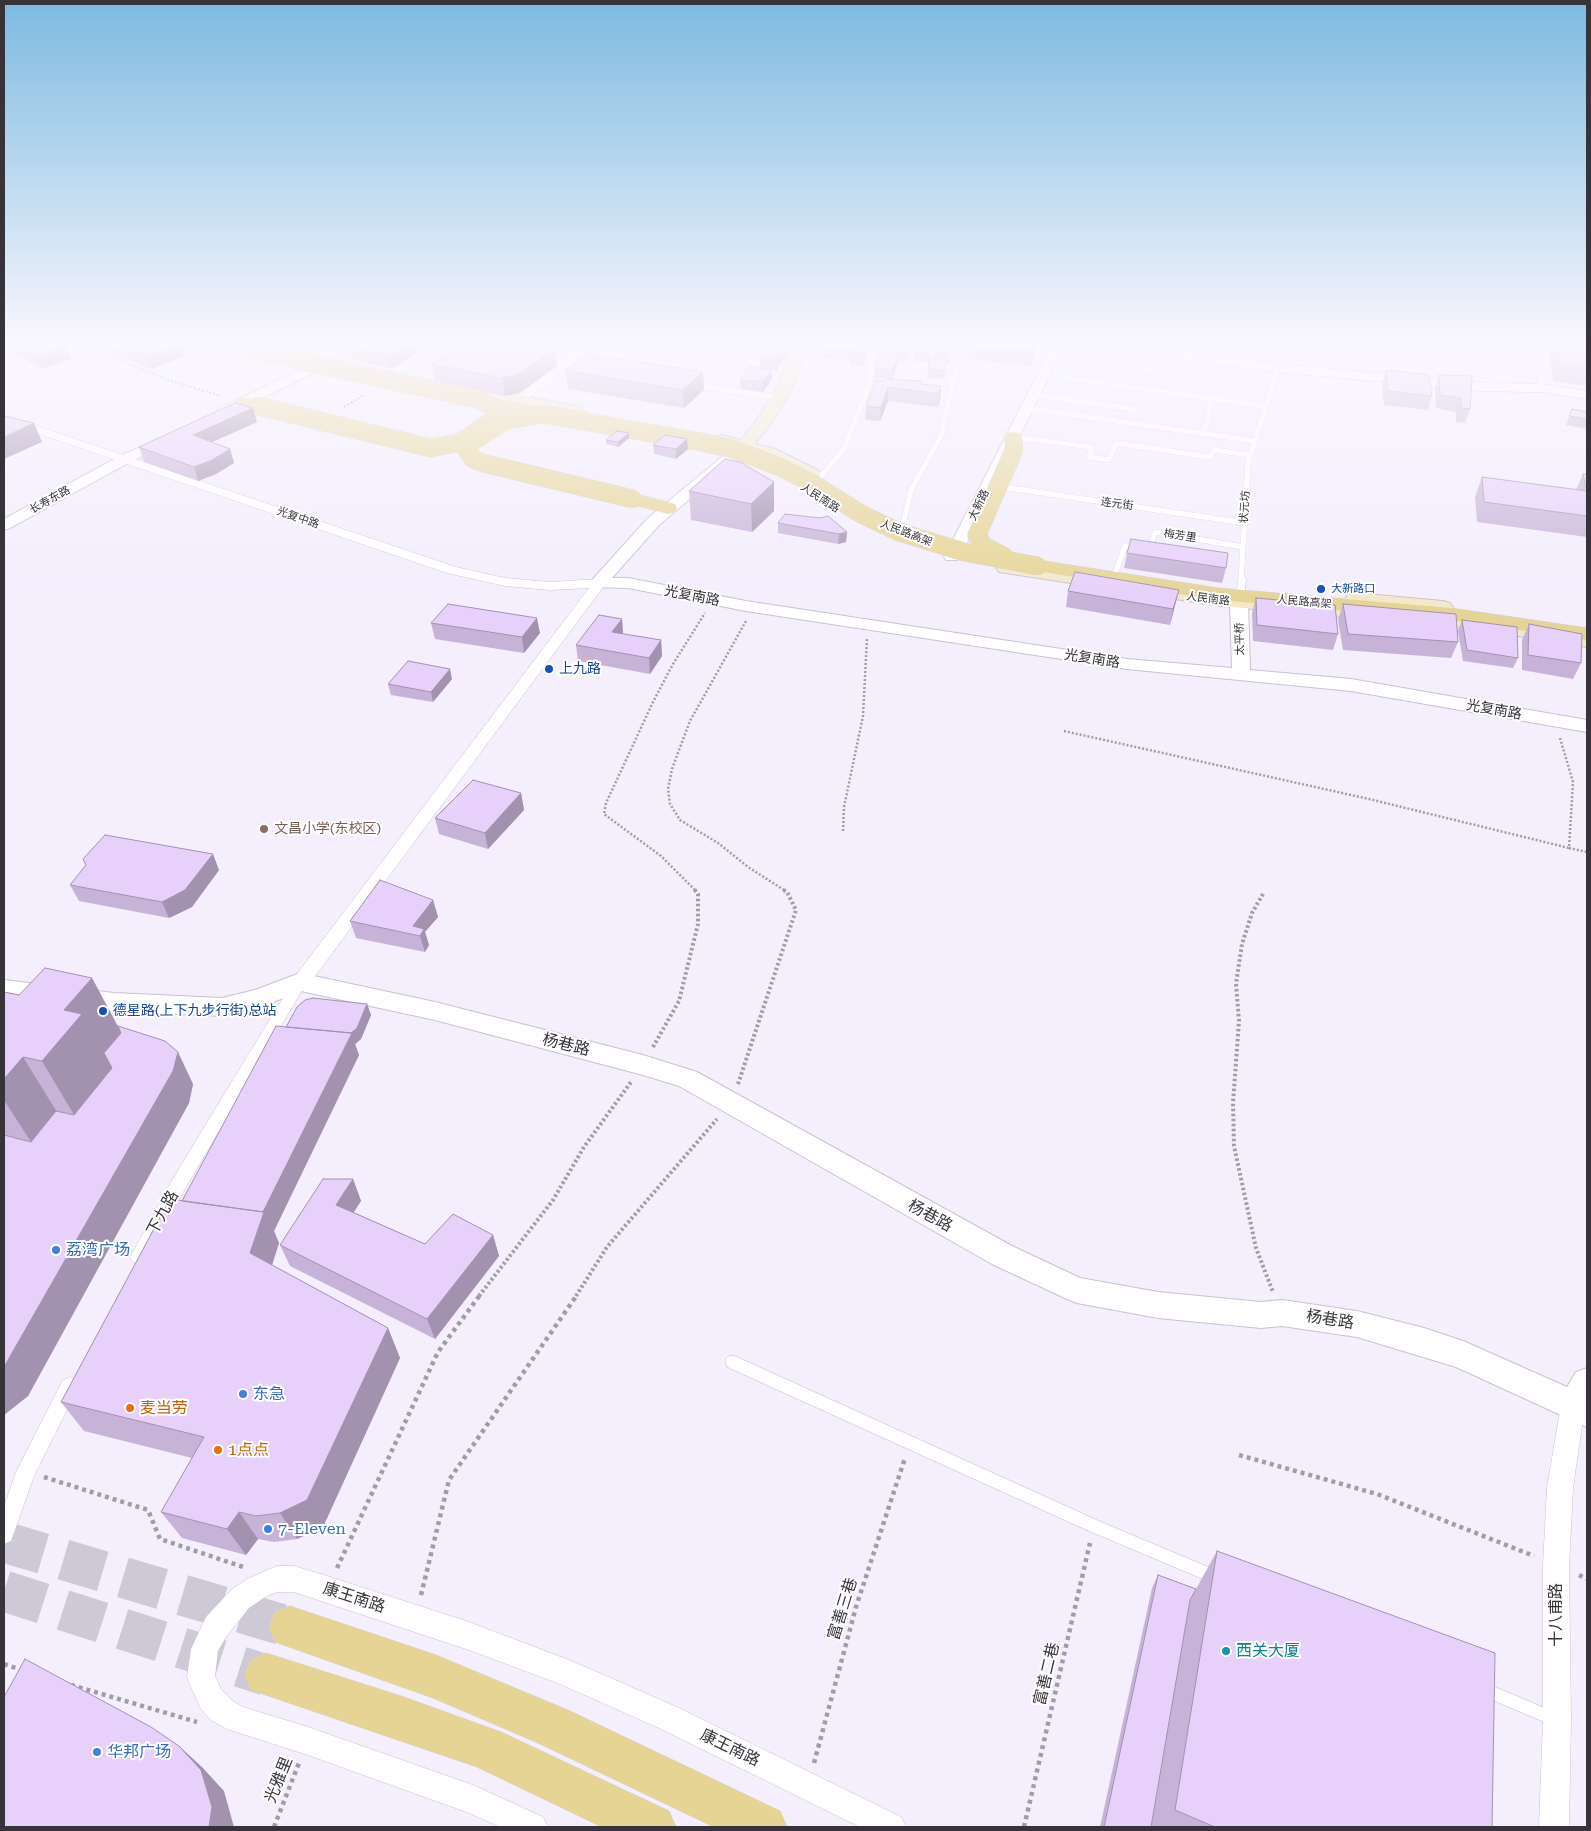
<!DOCTYPE html>
<html>
<head>
<meta charset="utf-8">
<style>
	body { margin:0 }
	#map { position:relative; width:1591px; height:1831px; overflow:hidden; background:#f4eefd; font-family:"Roboto Serif",serif }
	canvas { display:block }
	.frame { position:absolute; inset:0; border:5px solid #36343a; pointer-events:none }
</style>
</head>
<body>
<div id="map">
<canvas width="1591" height="1831"></canvas>
<div class="frame"></div>
</div>
<script>
const c = document.querySelector('canvas').getContext('2d');
c.lineJoin = 'round';
const toPath = rows => new Path2D(rows.map(r => 'M' + r).join(''));
function trace(path, color, width, dash) { c.strokeStyle = color; c.lineWidth = width; c.lineCap = dash ? 'butt' : 'round'; c.setLineDash(dash || []); c.stroke(path); }
function paint(path, color) { c.fillStyle = color; c.fill(path, 'evenodd'); }
function drawText(font, color, halo, rows, align = 'center') {
  c.font = font + ' "Roboto Serif","Noto Sans SC",serif'; c.lineWidth = 4; c.setLineDash([]); c.textBaseline = 'middle'; c.strokeStyle = halo; c.fillStyle = color; for (const [text, x, y, turn = 0] of rows) {
    c.save(); c.translate(x, y); c.rotate((+turn || 0) * Math.PI / 180); c.textAlign = isNaN(turn) ? turn : align; if (halo) c.strokeText(text, 0, 0); c.fillText(text, 0, 0); c.restore();
  }
}
trace(toPath([
	[4,1542,290,1627],
	[4,1591,266,1675]
]), '#cec9d6', 41, [41, 21]);
const serviceFar2 = toPath([
	[1534,346,1542,388],
	[1054,356,1165,372],
	[1044,375,1266,406],
	[1034,395,1133,409],
	[1027,408,1255,441],
	[1202,434,1208,420,1211,398],
	[1013,437,1092,447,1089,457,1109,460,1116,443,1210,457,1214,450,1250,455],
	[819,478,844,449,870,382,875,346],
	[996,486,1245,523],
	[903,525,911,490,941,436,961,346],
	[1116,571,1125,546,1149,550,1155,532,1243,547],
	[1241,581,1248,463,1278,368]
]);
const serviceFar1 = toPath([
	[1241,590,1242,580]
]);
const service = toPath([
	[732,1362,1094,1526,1215,1577],
	[1483,1689,1554,1719]
]);
const pedestrian = toPath([
	[300,977,305,978,307,982,183,1192,145,1262,139,1265,133,1262,130,1257,133,1252,171,1182,295,978,300,977],
	[70,1377,77,1380,79,1386,34,1476,11,1541,4,1544,4,1507,16,1472,63,1380,70,1377]
]);
const minor = toPath([
	[436,346,448,346,395,377,391,378,386,375,436,346],
	[482,346,502,346,566,359,582,346,593,346,576,361,601,366,602,368,597,371,569,366,522,403,518,404,513,401,514,399,559,364,487,349,482,346],
	[681,380,779,395,784,398,779,401,677,385,676,383,681,380],
	[4,415,456,567,505,578,550,582,599,579,606,583,307,987,300,989,293,987,291,982,589,588,550,590,505,586,447,573,4,422,4,415],
	[1573,1394,1582,1397,1585,1405,1573,1488,1569,1566,1571,1720,1569,1827,1539,1827,1543,1720,1543,1566,1547,1488,1561,1405,1564,1397,1573,1394],
	[277,1566,294,1566,327,1576,469,1622,574,1662,679,1708,901,1817,906,1827,860,1827,659,1728,560,1684,469,1650,294,1592,277,1592,265,1597,249,1608,226,1637,218,1651,215,1676,221,1689,231,1700,243,1707,308,1727,473,1785,543,1817,548,1827,500,1827,469,1813,308,1755,227,1729,211,1720,201,1709,191,1687,187,1677,191,1649,206,1617,231,1590,247,1579,277,1566]
]);
const tertiary = toPath([
	[1052,346,1064,346,960,557,958,560,946,560,944,557,1052,346],
	[1102,346,1138,346,1278,364,1485,383,1542,384,1587,391,1587,399,1542,392,1485,391,1278,372,1108,350,1102,346],
	[327,357,332,358,333,361,332,364,228,415,218,415,216,412,218,409,327,357],
	[167,435,172,436,174,439,172,442,128,463,10,528,4,530,4,519,118,457,167,435],
	[745,441,750,442,752,445,750,448,659,525,612,578,628,578,746,601,1127,659,1232,668,1230,603,1233,599,1239,598,1245,599,1248,603,1250,670,1351,679,1587,720,1587,732,1351,691,1127,669,746,611,628,588,593,587,591,583,593,579,647,519,740,442,745,441],
	[300,973,435,1002,643,1055,697,1072,1012,1246,1080,1278,1158,1292,1261,1302,1282,1300,1357,1311,1424,1328,1463,1341,1567,1387,1576,1372,1587,1368,1587,1427,1456,1367,1357,1337,1282,1326,1261,1328,1158,1318,1077,1303,1067,1299,992,1264,679,1086,643,1075,435,1020,301,991,268,1004,222,1016,114,1011,4,998,4,980,114,993,222,998,255,990,300,973]
]);
const secondary = toPath([
	[220,346,244,346,279,356,282,359,279,362,274,364,222,349,220,346],
	[790,346,804,346,801,366,790,393,772,422,755,444,773,448,818,470,821,474,818,478,812,479,761,456,717,444,715,440,717,436,723,435,741,440,757,420,774,393,785,366,790,346],
	[455,383,576,406,582,408,584,411,582,414,576,416,449,391,447,388,449,385,455,383],
	[1006,562,1221,594,1376,608,1383,610,1386,614,1383,618,1376,620,1221,606,999,572,996,568,999,564,1006,562],
	[1355,593,1443,601,1450,603,1453,607,1450,611,1443,613,1348,603,1345,599,1348,595,1355,593],
	[1420,612,1481,618,1587,635,1587,647,1481,630,1413,622,1410,618,1413,614,1420,612]
]);
const primary = toPath([
	[481,395,555,410,561,411,563,415,561,419,555,420,475,404,473,400,475,396,481,395],
	[242,397,264,402,266,406,264,410,258,411,236,406,234,402,236,398,242,397],
	[1013,432,1019,433,1022,437,1023,450,1020,454,1014,455,1008,454,1005,450,1004,437,1007,433,1013,432],
	[633,493,675,504,677,508,675,512,668,514,626,503,624,499,626,495,633,493],
	[1038,560,1218,588,1451,608,1587,628,1587,640,1451,620,1218,600,1031,570,1028,566,1031,562,1038,560],
	[290,1606,436,1655,570,1711,780,1811,787,1827,714,1827,538,1743,433,1698,275,1642,269,1627,275,1612,290,1606],
	[266,1653,401,1696,501,1732,669,1811,676,1827,602,1827,477,1767,251,1690,244,1675,251,1660,266,1653]
]);
trace(serviceFar2, '#c8c2d3', 6);
trace(serviceFar1, '#c8c2d3', 9);
trace(service, '#c8c2d3', 14);
trace(pedestrian, '#c8c2d3', 1);
trace(minor, '#c8c2d3', 1);
trace(tertiary, '#c8c2d3', 2);
trace(secondary, '#c8c2d3', 2);
trace(primary, '#d3d2d4', 1);
trace(toPath([
	[86,346,169,380,221,396],
	[344,407,364,395]
]), '#a19da8', 2, [2, 2]);
trace(toPath([
	[746,621,690,721,672,769,668,789,670,804,680,820,718,843,748,867,784,890],
	[1064,731,1369,799,1569,848],
	[1560,738,1573,782,1569,848,1587,852],
	[843,831,844,807,863,716,867,638],
	[695,890,661,856,604,814,606,803,653,702,673,664,705,613]
]), '#a19da8', 2.5, [2, 2]);
trace(toPath([
	[1263,894,1252,913,1242,944,1236,984,1239,1021,1233,1103,1234,1146,1256,1248,1273,1292],
	[653,1047,679,1001,698,924,698,894,694,889],
	[738,1084,796,910,787,892,782,889],
	[479,1296,553,1200,584,1147,631,1082],
	[576,1296,607,1247,717,1119]
]), '#a19da8', 4, [2.5, 2.5]);
trace(toPath([
	[1239,1455,1377,1494,1534,1556],
	[44,1477,148,1510,160,1539,246,1568],
	[337,1568,438,1352,480,1295],
	[1579,1575,1587,1579],
	[421,1595,449,1480,577,1295],
	[4,1664,22,1670],
	[71,1685,197,1722],
	[814,1763,856,1607,905,1458],
	[274,1827,299,1763],
	[1024,1827,1090,1543]
]), '#a19da8', 4.5, [4, 4]);
trace(serviceFar2, '#fff', 5.5);
trace(serviceFar1, '#fff', 8);
trace(service, '#fff', 13);
paint(pedestrian, '#fff');
paint(minor, '#fff');
paint(tertiary, '#fff');
paint(secondary, '#f3e9c9');
paint(primary, '#e6d494');
const primaryBridge = toPath([
	[247,346,306,362,481,400,492,407,496,414,492,421,461,442,431,448,258,406],
	[633,499,483,463,473,459,467,450,472,442,504,421,543,414,701,442,733,449,780,467,812,483,861,514,899,532,964,552,1038,566],
	[1005,557,984,546,977,535,1014,450]
]);
trace(primaryBridge, '#d3d2d4', 19, []);
trace(primaryBridge, '#e6d494', 18);
paint(toPath([
	[11,346,67,346,72,359,41,369,14,353],
	[107,346,182,346,185,356,152,369,110,353],
	[351,346,429,346,392,368,352,360,349,347],
	[459,346,564,346,555,352,557,366,519,393,505,396,435,381,432,364],
	[627,346,654,346,647,351],
	[761,346,786,346,786,355,776,371,771,371,772,379,763,392,741,389,740,380,760,369],
	[824,346,867,346,865,365,850,365,850,359,824,358],
	[911,346,908,361,897,361,897,364,893,379,874,378,875,369,884,354,884,351],
	[932,346,931,358,934,358,935,346,952,346,950,363,946,363,945,379,927,378,929,362,913,361,914,352],
	[969,346,1037,346,1031,366,968,359],
	[1549,346,1587,346,1587,386,1553,381],
	[1386,370,1432,396,1428,410,1384,405,1382,384],
	[566,371,703,372,704,390,684,408,568,389],
	[1439,375,1470,409,1465,423,1456,422,1456,412,1436,408,1435,388],
	[885,381,941,386,940,399,938,407,888,401,880,421,865,420,866,406],
	[253,408,257,422,212,442,230,449,234,463,216,474,198,481,144,462,139,447],
	[1572,409,1587,412,1587,429,1566,425],
	[629,438,618,447,606,444,606,440],
	[653,445,688,449,676,459,654,454],
	[1583,474,1587,474,1587,537,1477,522,1475,497,1482,477,1576,490],
	[774,482,774,511,752,532,691,520,689,491],
	[778,523,847,532,846,542,838,544,778,533],
	[1127,553,1226,568,1222,583,1124,568],
	[1179,590,1170,625,1066,607,1068,591],
	[1256,598,1338,634,1333,650,1253,641,1252,613],
	[1343,604,1458,642,1451,658,1343,650,1338,620],
	[622,619,623,634,661,640,662,656,650,674,578,661,576,645],
	[1462,620,1518,658,1513,668,1463,661,1458,631],
	[431,623,540,633,524,653,435,639],
	[1529,624,1581,663,1573,679,1522,670,1522,640],
	[452,679,433,702,391,695,388,684],
	[521,793,524,810,488,849,439,834,435,818],
	[83,859,219,870,192,907,169,918,79,901,70,885,86,865],
	[433,900,438,917,425,932,429,945,425,952,356,938,350,921],
	[92,978,118,1026,193,1084,189,1103,28,1396,4,1415,4,992,19,995],
	[367,1004,371,1015,361,1039,355,1044,359,1055,274,1231,279,1243,272,1265,388,1328,400,1358,323,1527,297,1539,274,1542,258,1539,246,1555,182,1538,161,1512,192,1458,84,1431,61,1402,286,1027],
	[353,1179,361,1201,353,1212,425,1244,493,1235,499,1256,435,1339,290,1266,280,1245],
	[1217,1551,1492,1827,1100,1827,1152,1588,1158,1575,1196,1589]
]), '#c7b3d7');
paint(toPath([
	[67,346,72,359,41,369,36,356],
	[173,346,182,346,185,356,152,369,148,356],
	[404,346,429,346,392,368,389,355],
	[550,346,564,346,555,352,557,366,519,393,505,396,502,378],
	[647,346,654,346,647,351],
	[783,346,786,346,786,355,776,371,776,358],
	[1033,346,1037,346,1031,366],
	[897,355,897,364,893,379,893,370],
	[771,370,772,379,763,392,763,382],
	[703,372,704,390,684,408,683,390],
	[941,386,940,399,938,407,939,394],
	[888,387,888,401,880,421,881,408],
	[253,408,257,422,197,449,193,435],
	[34,423,42,442,4,459,4,437],
	[629,433,629,438,618,447,618,442],
	[687,439,688,449,676,459,676,449],
	[230,449,234,463,216,474,198,481,194,467],
	[774,482,774,511,752,532,751,504],
	[847,532,846,542,838,544,839,534],
	[1179,590,1175,605,1170,625,1173,609],
	[537,618,540,633,524,653,522,637],
	[622,619,623,634,612,632],
	[661,640,662,656,650,674,649,658],
	[450,669,452,679,433,702,431,692],
	[521,793,524,810,488,849,485,833],
	[213,854,219,870,192,907,169,918,162,902],
	[433,900,438,917,425,932,429,945,425,952,420,936,413,926],
	[92,978,138,1065,93,1147,42,1061,64,1010],
	[367,1004,371,1015,361,1039,355,1044,359,1055,274,1231,279,1243,266,1284,250,1253,262,1213,344,1038],
	[178,1052,193,1084,189,1103,28,1396,4,1415,4,1367],
	[23,1057,76,1143,51,1173,4,1100,4,1077],
	[353,1179,361,1201,345,1226,336,1205],
	[493,1235,499,1256,435,1339,427,1319],
	[388,1328,400,1358,323,1527,297,1539,280,1513],
	[239,1512,258,1539,246,1555,227,1529],
	[179,1746,202,1767,224,1791,234,1827,209,1827]
]), '#a292af');
const building = toPath([
	[19,346,67,346,36,356,19,346],
	[121,346,173,346,148,356,121,346],
	[351,346,404,346,389,355,349,347,351,346],
	[459,346,540,346,555,349,516,375,502,378,432,364,459,346],
	[761,346,783,346,776,358,760,358,761,346],
	[851,346,866,346,866,352,850,351,851,346],
	[885,346,910,346,909,352,884,351,885,346],
	[914,346,932,346,931,353,914,352,914,346],
	[935,346,952,346,951,354,934,353,935,346],
	[1558,346,1587,346,1587,367,1560,363,1558,346],
	[588,354,703,372,683,390,566,371,588,354],
	[879,354,897,355,893,370,875,369,879,354],
	[930,358,947,359,945,370,928,369,930,358],
	[749,367,771,370,763,382,740,380,749,367],
	[1386,370,1429,375,1432,396,1388,391,1386,370],
	[1439,375,1472,376,1470,409,1461,408,1461,398,1440,395,1439,375],
	[886,379,921,381,920,384,941,386,939,394,888,387,881,408,866,406,876,380,885,381,886,379],
	[235,403,253,408,193,435,230,449,212,460,194,467,139,447,235,403],
	[1572,409,1587,412,1587,419,1569,416,1572,409],
	[4,416,34,423,4,437,4,416],
	[617,431,629,433,618,442,606,440,617,431],
	[665,435,687,439,676,449,653,445,665,435],
	[725,459,740,462,774,482,751,504,689,491,725,459],
	[1583,474,1587,474,1587,516,1484,502,1482,477,1587,491,1583,474],
	[785,514,820,518,828,516,847,532,839,534,778,523,785,514],
	[1131,539,1228,553,1226,568,1127,553,1131,539],
	[1075,572,1179,590,1173,609,1068,591,1075,572],
	[1256,598,1335,605,1338,634,1257,625,1256,598],
	[448,604,537,618,522,637,431,623,448,604],
	[1343,604,1456,614,1458,642,1348,634,1343,604],
	[599,615,622,619,612,632,661,640,649,658,576,645,599,615],
	[1462,620,1517,627,1518,658,1467,650,1462,620],
	[1529,624,1582,634,1581,663,1528,655,1529,624],
	[408,661,450,669,431,692,388,684,408,661],
	[473,780,521,793,485,833,435,818,473,780],
	[105,835,213,854,185,890,162,902,70,885,86,865,83,859,105,835],
	[380,880,433,900,413,926,424,929,420,936,350,921,380,880],
	[45,968,92,978,64,1010,82,1014,42,1061,23,1057,4,1079,4,992,19,995,45,968],
	[313,998,367,1004,357,1028,351,1033,286,1027,297,1007,305,1000,313,998],
	[118,1026,165,1041,178,1052,173,1071,4,1367,4,1135,31,1142,56,1111,74,1115,112,1068,104,1053,121,1033,118,1026],
	[276,1026,352,1033,263,1212,182,1201,276,1026],
	[323,1179,353,1179,336,1205,425,1244,453,1214,493,1235,427,1319,280,1245,323,1179],
	[170,1199,264,1212,250,1253,388,1328,307,1500,280,1513,256,1516,239,1512,227,1529,161,1512,204,1437,61,1402,170,1199],
	[1217,1551,1495,1653,1492,1827,1215,1827,1175,1810,1217,1551],
	[1158,1575,1196,1589,1190,1600,1151,1827,1104,1827,1158,1575],
	[25,1659,151,1727,179,1746,201,1770,212,1807,209,1827,4,1827,4,1697,25,1659]
]);
paint(building, '#e7d0fa');
trace(building, '#a292af', 1);
const sky = c.createLinearGradient(0, 0, 0, 602);
sky.addColorStop(0, '#7cbae0');
sky.addColorStop(0.57, '#faf7fe');
sky.addColorStop(1, '#faf7fe00');
c.fillStyle = sky;
c.fillRect(0, 0, 1591, 602);
for (const [x, y, r, color] of [
	[1321,589,5,"#1a4fb4"],
	[549,669,5,"#1a4fb4"],
	[264,829,5,"#8d6e63"],
	[103,1011,5,"#1a4fb4"],
	[56,1250,5,"#3f7fe0"],
	[243,1394,5,"#3f7fe0"],
	[130,1408,5,"#e8710a"],
	[218,1450,5,"#e8710a"],
	[268,1529,5,"#3f7fe0"],
	[1226,1651,5,"#0f9aa8"],
	[97,1752,5,"#3f7fe0"]
]) { const dot = new Path2D(); dot.arc(x, y, r, 0, 2 * Math.PI); c.fillStyle = color; c.fill(dot); trace(dot, '#fff', 2); }
drawText('11px', '#36343a', '#fff', [
	["人民南路",820,498,33],
	["长寿东路",50,500,-29],
	["连元街",1117,504,8],
	["大新路",979,505,-64],
	["状元坊",1245,507,-87],
	["光复中路",298,518,19],
	["人民路高架",906,533,21],
	["梅芳里",1180,536,9],
	["人民南路",1208,599,7],
	["人民路高架",1304,602,5],
	["太平桥",1240,639,-91]
]);
drawText('11px', '#164399', '#fff', [
	["大新路口",1331,589]
], 'left');
drawText('14px', '#36343a', '#fff', [
	["光复南路",692,596,11],
	["光复南路",1092,659,9],
	["光复南路",1494,710,10]
]);
drawText('14px', '#164399', '#fff', [
	["上九路",559,669],
	["德星路(上下九步行街)总站",113,1011]
], 'left');
drawText('14px', '#785e54', '#fff', [
	["文昌小学(东校区)",274,829]
], 'left');
drawText('16px', '#36343a', '#fff', [
	["杨巷路",566,1045,14],
	["下九路",163,1213,-62],
	["杨巷路",930,1216,29],
	["杨巷路",1330,1320,9],
	["康王南路",354,1598,18],
	["富善三巷",843,1609,-73],
	["十八甫路",1556,1615,-90],
	["富善二巷",1047,1674,-77],
	["康王南路",730,1748,26],
	["光雅里",279,1780,-68]
]);
drawText('16px', '#366cbe', '#fff', [
	["荔湾广场",66,1250],
	["东急",253,1394],
	["7-Eleven",278,1529],
	["华邦广场",107,1752]
], 'left');
drawText('16px', '#c56008', '#fff', [
	["麦当劳",140,1408],
	["1点点",228,1450]
], 'left');
drawText('16px', '#0d838f', '#fff', [
	["西关大厦",1236,1651]
], 'left');
</script>
</body>
</html>
